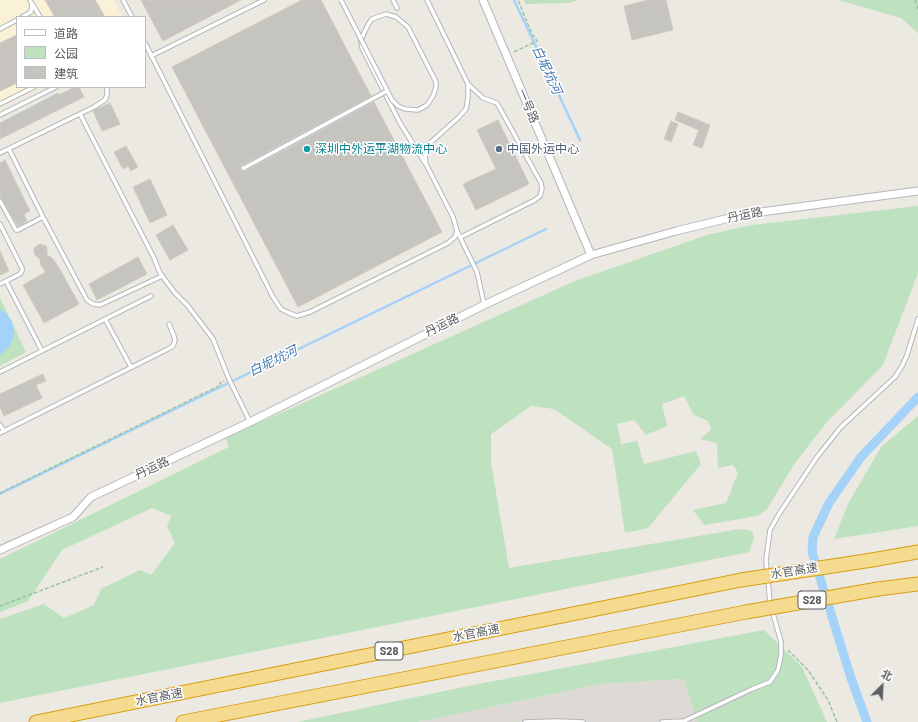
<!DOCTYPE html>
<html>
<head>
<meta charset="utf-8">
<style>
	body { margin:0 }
	#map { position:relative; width:918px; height:722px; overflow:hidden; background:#ebe9e1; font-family:Barlow,"Noto Sans SC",sans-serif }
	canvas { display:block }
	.legend { position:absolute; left:16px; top:16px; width:130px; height:72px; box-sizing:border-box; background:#fff; border:1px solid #bdbebf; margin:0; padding:5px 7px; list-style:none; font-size:12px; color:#595c60 }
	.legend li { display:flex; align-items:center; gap:8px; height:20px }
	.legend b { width:20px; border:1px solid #bdbebf }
	.north { position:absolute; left:862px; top:666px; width:40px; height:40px; -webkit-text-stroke:3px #fff; paint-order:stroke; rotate:24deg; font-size:11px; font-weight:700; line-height:16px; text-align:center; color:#595c60 }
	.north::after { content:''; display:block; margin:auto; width:14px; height:18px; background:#595c60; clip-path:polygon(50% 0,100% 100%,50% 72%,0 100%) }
</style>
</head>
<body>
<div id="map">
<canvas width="918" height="722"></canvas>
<ul class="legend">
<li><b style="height:5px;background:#fff"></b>道路</li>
<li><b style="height:11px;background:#bee1bf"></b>公园</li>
<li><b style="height:11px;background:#c6c4be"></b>建筑</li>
</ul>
<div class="north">北</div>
</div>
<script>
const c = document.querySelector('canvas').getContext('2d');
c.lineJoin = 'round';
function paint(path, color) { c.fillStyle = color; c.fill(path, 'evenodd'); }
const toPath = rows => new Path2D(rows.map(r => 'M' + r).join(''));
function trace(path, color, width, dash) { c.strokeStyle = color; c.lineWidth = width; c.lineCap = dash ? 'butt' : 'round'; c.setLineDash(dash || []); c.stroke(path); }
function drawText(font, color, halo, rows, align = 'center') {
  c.font = font + ' Barlow,"Noto Sans SC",sans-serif'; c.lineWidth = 3; c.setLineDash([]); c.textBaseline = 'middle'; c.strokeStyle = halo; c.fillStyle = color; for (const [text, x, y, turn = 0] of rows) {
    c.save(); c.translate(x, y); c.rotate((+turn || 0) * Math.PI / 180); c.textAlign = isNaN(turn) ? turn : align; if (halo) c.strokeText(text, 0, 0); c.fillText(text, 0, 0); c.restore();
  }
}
paint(toPath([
	[0,0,114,0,122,17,17,17,17,87,42,87,0,108]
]), '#faf2d6');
paint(toPath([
	[684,679,697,722,418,722,601,684]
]), '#dddad5');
paint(toPath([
	[524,0,579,0,568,3,526,4],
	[838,0,918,0,918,33,901,18],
	[918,206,918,273,883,365,826,423,795,463,767,509,757,516,704,525,693,510,726,503,738,473,733,465,718,468,717,443,700,439,711,430,708,421,694,415,684,396,662,404,667,426,646,435,634,420,617,424,621,444,637,441,644,464,696,451,701,464,648,528,625,533,612,449,554,409,531,406,491,434,491,463,509,568,740,529,752,531,754,538,749,552,0,703,0,619,44,604,64,618,94,605,101,589,140,570,151,575,175,543,167,526,171,516,152,508,62,550,28,601,0,612,0,559,229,447,225,438,575,281,707,235,752,225],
	[0,298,26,352,0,366],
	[918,416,918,526,834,539,848,504,881,447],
	[764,630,802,667,827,722,697,722,684,679,601,684,418,722,298,722,468,686]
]), '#bee1bf');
paint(toPath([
	[0,309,7,314,12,321,14,330,13,339,9,347,0,355]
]), '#a4d2f8');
trace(toPath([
	[514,0,580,140],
	[0,494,546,229]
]), '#a4d2f8', 2.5);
trace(toPath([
	[867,722,851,678,812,552,813,537,829,503,861,457,918,397]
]), '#a4d2f8', 9);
const building = toPath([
	[45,0,95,0,105,17,55,17,45,0],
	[141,0,241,0,163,41,141,0],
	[302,0,321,0,371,96,242,165,241,168,241,170,246,171,374,102,442,232,298,307,172,67,302,0],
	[648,0,666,0,673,30,632,40,624,6,648,0],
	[17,35,17,83,0,91,0,43,17,35],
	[75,87,79,87,84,97,0,139,0,123,58,93,59,95,75,87],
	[110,103,120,124,102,131,93,111,110,103],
	[678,112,710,125,702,148,693,145,699,130,675,120,678,112],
	[498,120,529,184,476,210,463,184,496,169,477,130,498,120],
	[671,121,678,124,671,142,664,139,671,121],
	[126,146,138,167,131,171,128,166,123,169,114,152,126,146],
	[5,160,30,211,24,214,27,221,18,226,0,196,0,163,5,160],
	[150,179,167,215,150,223,133,187,150,179],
	[173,225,188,250,170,260,156,235,173,225],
	[40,244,46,246,47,250,47,255,52,258,58,266,79,304,44,323,23,285,46,272,41,266,40,259,36,256,34,252,34,248,40,244],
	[0,251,9,271,0,275,0,251],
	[138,257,147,274,97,300,89,284,138,257],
	[43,374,46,381,36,385,42,398,4,416,0,407,0,394,43,374]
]);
paint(building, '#c6c4be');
trace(building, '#cfcac0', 1);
const service = toPath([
	[123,0,132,17],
	[393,0,397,8],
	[33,5,40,17],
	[22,17,31,12,32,4,30,0],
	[0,29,17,20],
	[363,35,361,42,362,48,400,123,425,163],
	[145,43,273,297,281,309,289,313,297,316,310,312,448,243,455,237,457,231,453,217,426,164,425,157,429,144,459,117,466,109,468,98,468,84,427,0],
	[151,56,264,0],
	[0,104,34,87],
	[80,114,154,258,160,273,175,293,188,306,213,339,229,379,250,422],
	[0,115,56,87],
	[9,149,43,217,87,300,93,304,100,305,162,276],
	[0,153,94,107,105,100,107,95,107,87],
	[0,201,16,230,18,230,43,217],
	[0,224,22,268,22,271,20,274,0,284],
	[457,231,477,272,484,304],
	[461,237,535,200,540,196,542,189,541,183,497,103,483,98,468,84],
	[6,281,42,351],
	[105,319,131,367],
	[0,372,151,296],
	[0,425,4,431],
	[0,433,168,349,173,346,175,341,174,336,169,324],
	[767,573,766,560,770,530,779,514,817,457,841,427,895,377,902,366,907,355,918,319],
	[768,579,770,604],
	[525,722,557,721,583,722],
	[662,722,684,721,752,689,770,682,778,670,781,655,781,642,772,610]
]);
const minor = toPath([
	[483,0,591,255],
	[0,550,73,517,91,497,250,422,484,305,591,255,676,231,746,214,918,191]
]);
const motorway = toPath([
	[872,560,918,552],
	[878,589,918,584],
	[36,722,741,580],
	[183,722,746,612]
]);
trace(service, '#b3b6ba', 5.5);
trace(minor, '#b3b6ba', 9);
trace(motorway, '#da9e12', 15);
trace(toPath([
	[915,0,918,9],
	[514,52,537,41,532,34,518,0],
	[0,493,221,385,220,383,224,381],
	[0,606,103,567],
	[788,650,808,670,828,700,837,722]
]), '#99c1a5', 1.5, [4, 2]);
trace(service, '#fff', 3.5);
trace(minor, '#fff', 7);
trace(motorway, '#f4db8f', 13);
const serviceBridge = toPath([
	[341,0,392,100,398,106,405,109,418,110,427,105,433,96,436,87,436,82,408,27,396,17,386,14,372,19,369,23,363,35],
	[244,168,387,91]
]);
const motorwayBridge = toPath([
	[741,580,872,560],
	[746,612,878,589]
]);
trace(serviceBridge, '#b3b6ba', 5.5, []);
trace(motorwayBridge, '#da9e12', 15, []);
trace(serviceBridge, '#fff', 3.5);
trace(motorwayBridge, '#f4db8f', 13);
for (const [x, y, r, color] of [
	[307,149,4,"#0f9aa8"],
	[499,149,4,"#5c6f8a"]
]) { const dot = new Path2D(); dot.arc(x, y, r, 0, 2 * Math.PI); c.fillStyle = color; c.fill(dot); trace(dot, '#fff', 1.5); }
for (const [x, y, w] of [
	[812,600,28],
	[389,651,28]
]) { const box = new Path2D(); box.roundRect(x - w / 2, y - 9, w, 18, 3); c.fillStyle = '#fff'; c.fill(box); trace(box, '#595c60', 1); }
drawText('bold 11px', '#595c60', null, [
	["S28",812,600],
	["S28",389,651]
]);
drawText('12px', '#595c60', '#fff', [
	["一号路",528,106,67],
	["丹运路",745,215,-11],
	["丹运路",442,325,-26],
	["丹运路",152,468,-25],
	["水官高速",794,571,-9],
	["水官高速",476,633,-11],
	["水官高速",159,697,-11]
]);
drawText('12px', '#0d838f', '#fff', [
	["深圳中外运平湖物流中心",315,149]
], 'left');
drawText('12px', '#4e5e75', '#fff', [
	["中国外运中心",507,149]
], 'left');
drawText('italic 13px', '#4779b0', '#fff', [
	["白坭坑河",547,70,65],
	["白坭坑河",273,361,-26]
]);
</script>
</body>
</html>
